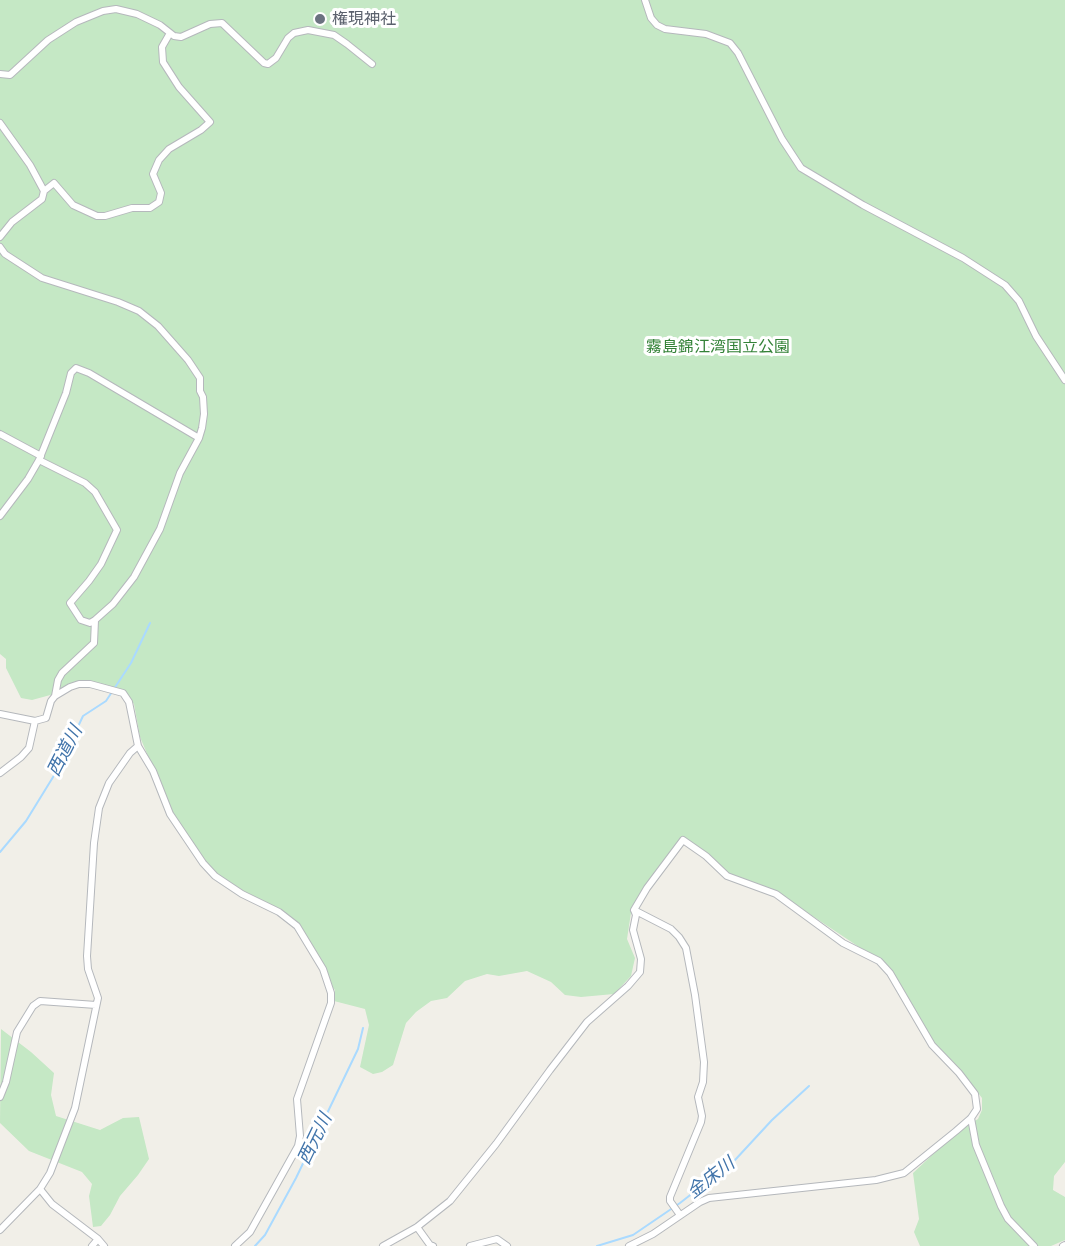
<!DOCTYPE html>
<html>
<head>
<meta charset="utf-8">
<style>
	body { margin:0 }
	canvas { display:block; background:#f1efe8 }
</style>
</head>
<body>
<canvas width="1065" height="1246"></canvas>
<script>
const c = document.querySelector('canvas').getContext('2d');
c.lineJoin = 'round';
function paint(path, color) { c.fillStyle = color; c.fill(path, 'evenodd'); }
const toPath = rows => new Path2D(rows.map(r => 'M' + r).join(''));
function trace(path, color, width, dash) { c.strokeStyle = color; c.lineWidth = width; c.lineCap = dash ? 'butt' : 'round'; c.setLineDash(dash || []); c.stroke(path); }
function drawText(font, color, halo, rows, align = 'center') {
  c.font = font + ' Mulish,"Noto Sans JP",sans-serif'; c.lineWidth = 6; c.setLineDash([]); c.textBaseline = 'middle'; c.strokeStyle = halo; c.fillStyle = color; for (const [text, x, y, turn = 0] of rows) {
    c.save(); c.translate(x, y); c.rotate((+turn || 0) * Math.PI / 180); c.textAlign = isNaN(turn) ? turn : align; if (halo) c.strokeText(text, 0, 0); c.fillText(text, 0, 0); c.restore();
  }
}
paint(toPath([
	[0,0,1065,0,1065,1162,1054,1176,1053,1190,1065,1197,1065,1240,1051,1246,920,1246,914,1232,919,1219,913,1173,959,1130,978,1119,982,1110,982,1098,962,1072,940,1050,930,1036,886,965,778,893,726,874,695,845,680,845,678,843,632,906,627,939,635,958,631,976,614,994,581,997,565,995,551,982,527,971,499,976,487,974,465,981,447,998,431,1001,416,1012,406,1023,393,1065,382,1072,373,1074,360,1067,369,1025,365,1009,334,1001,335,990,331,986,321,959,301,927,275,907,236,888,210,868,172,813,140,737,134,704,125,693,106,685,86,682,67,685,54,694,32,700,21,698,6,668,6,659,0,654],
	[1,1029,31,1052,54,1073,51,1095,56,1116,100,1130,123,1118,139,1117,149,1159,138,1175,120,1196,110,1215,101,1226,93,1227,89,1196,92,1184,82,1172,29,1151,0,1123]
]), '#c5e8c5');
trace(toPath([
	[0,852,26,821,58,769,83,716,106,701,131,663,150,623],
	[255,1246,265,1235,296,1178,358,1049,363,1028],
	[597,1246,633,1235,680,1203,735,1160,772,1120,809,1086]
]), '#aadaff', 2);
const minor = toPath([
	[645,0,651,18,657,25,665,29,706,34,730,43,738,53,782,139,801,168,863,205,963,258,1005,285,1019,301,1036,336,1065,380],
	[0,74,10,75,48,40,76,22,103,11,116,9,137,14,160,25,174,36,181,37,210,24,222,23,264,63,268,64,276,58,288,38,294,33,308,30,334,35,347,44,372,64],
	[0,123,30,165,44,191],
	[0,237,12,222,42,199,44,191,54,183,73,205,97,216,105,216,132,208,150,208,159,202,161,193,153,174,159,160,169,149,201,130,210,122,179,87,163,62,162,47,170,33],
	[0,247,5,254,42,278,118,302,139,311,158,326,188,360,200,378,200,391,203,397,204,414,202,428,199,438,180,473,160,529,134,577,113,604,95,620,94,643,62,673,58,680,55,696],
	[0,434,41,456],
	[39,460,85,483,95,492,117,530,101,564,89,581,70,603,81,620,90,623,95,620],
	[0,516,28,479,39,460,66,393,71,373,76,368,89,373,199,438],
	[0,714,35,721,46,718,51,701,55,696,70,687,79,684,90,684,123,693,129,702,138,746,153,771,170,814,203,863,215,876,242,894,279,912,297,926,323,969,331,993,331,1003,297,1099,300,1136,298,1146,250,1232,235,1246],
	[0,773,21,757,29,748,35,721],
	[634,910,671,929,679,937,686,948,695,995,704,1062,703,1082,698,1097,702,1116,701,1122,670,1197,670,1201,680,1215],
	[0,1097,6,1082,17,1032,33,1006,40,1001,96,1005],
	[971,1118,976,1145,1001,1206,1008,1219,1034,1246],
	[40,1189,52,1204,98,1239,104,1246],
	[417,1227,430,1245,433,1246],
	[0,1230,40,1189,50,1173,75,1108,98,998,88,969,87,956,94,843,99,808,109,783,130,753,138,746],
	[92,1246,98,1239],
	[383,1246,417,1227,450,1201,496,1144,550,1070,587,1022,628,986,640,972,641,959,633,930,636,915,634,910,647,888,683,840,706,856,727,876,776,894,843,943,879,961,890,973,932,1045,959,1073,975,1094,977,1109,971,1118,956,1131,904,1173,876,1180,709,1198,700,1202,653,1234,629,1246],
	[470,1246,497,1239,507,1246],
	[1063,1246,1065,1245]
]);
trace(minor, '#b5b8bc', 8);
trace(minor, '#fff', 6);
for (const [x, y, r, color] of [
	[320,19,6,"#6b7280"]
]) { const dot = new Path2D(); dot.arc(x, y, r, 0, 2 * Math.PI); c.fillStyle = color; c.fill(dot); trace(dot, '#fff', 2); }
drawText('16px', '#5b616d', '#fff', [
	["権現神社",332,19]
], 'left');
drawText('16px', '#348238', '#fff', [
	["霧島錦江湾国立公園",718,347]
]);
drawText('italic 18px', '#4174aa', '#fff', [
	["西道川",65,751,-63],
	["西元川",315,1139,-64],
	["金床川",711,1178,-38]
]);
</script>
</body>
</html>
